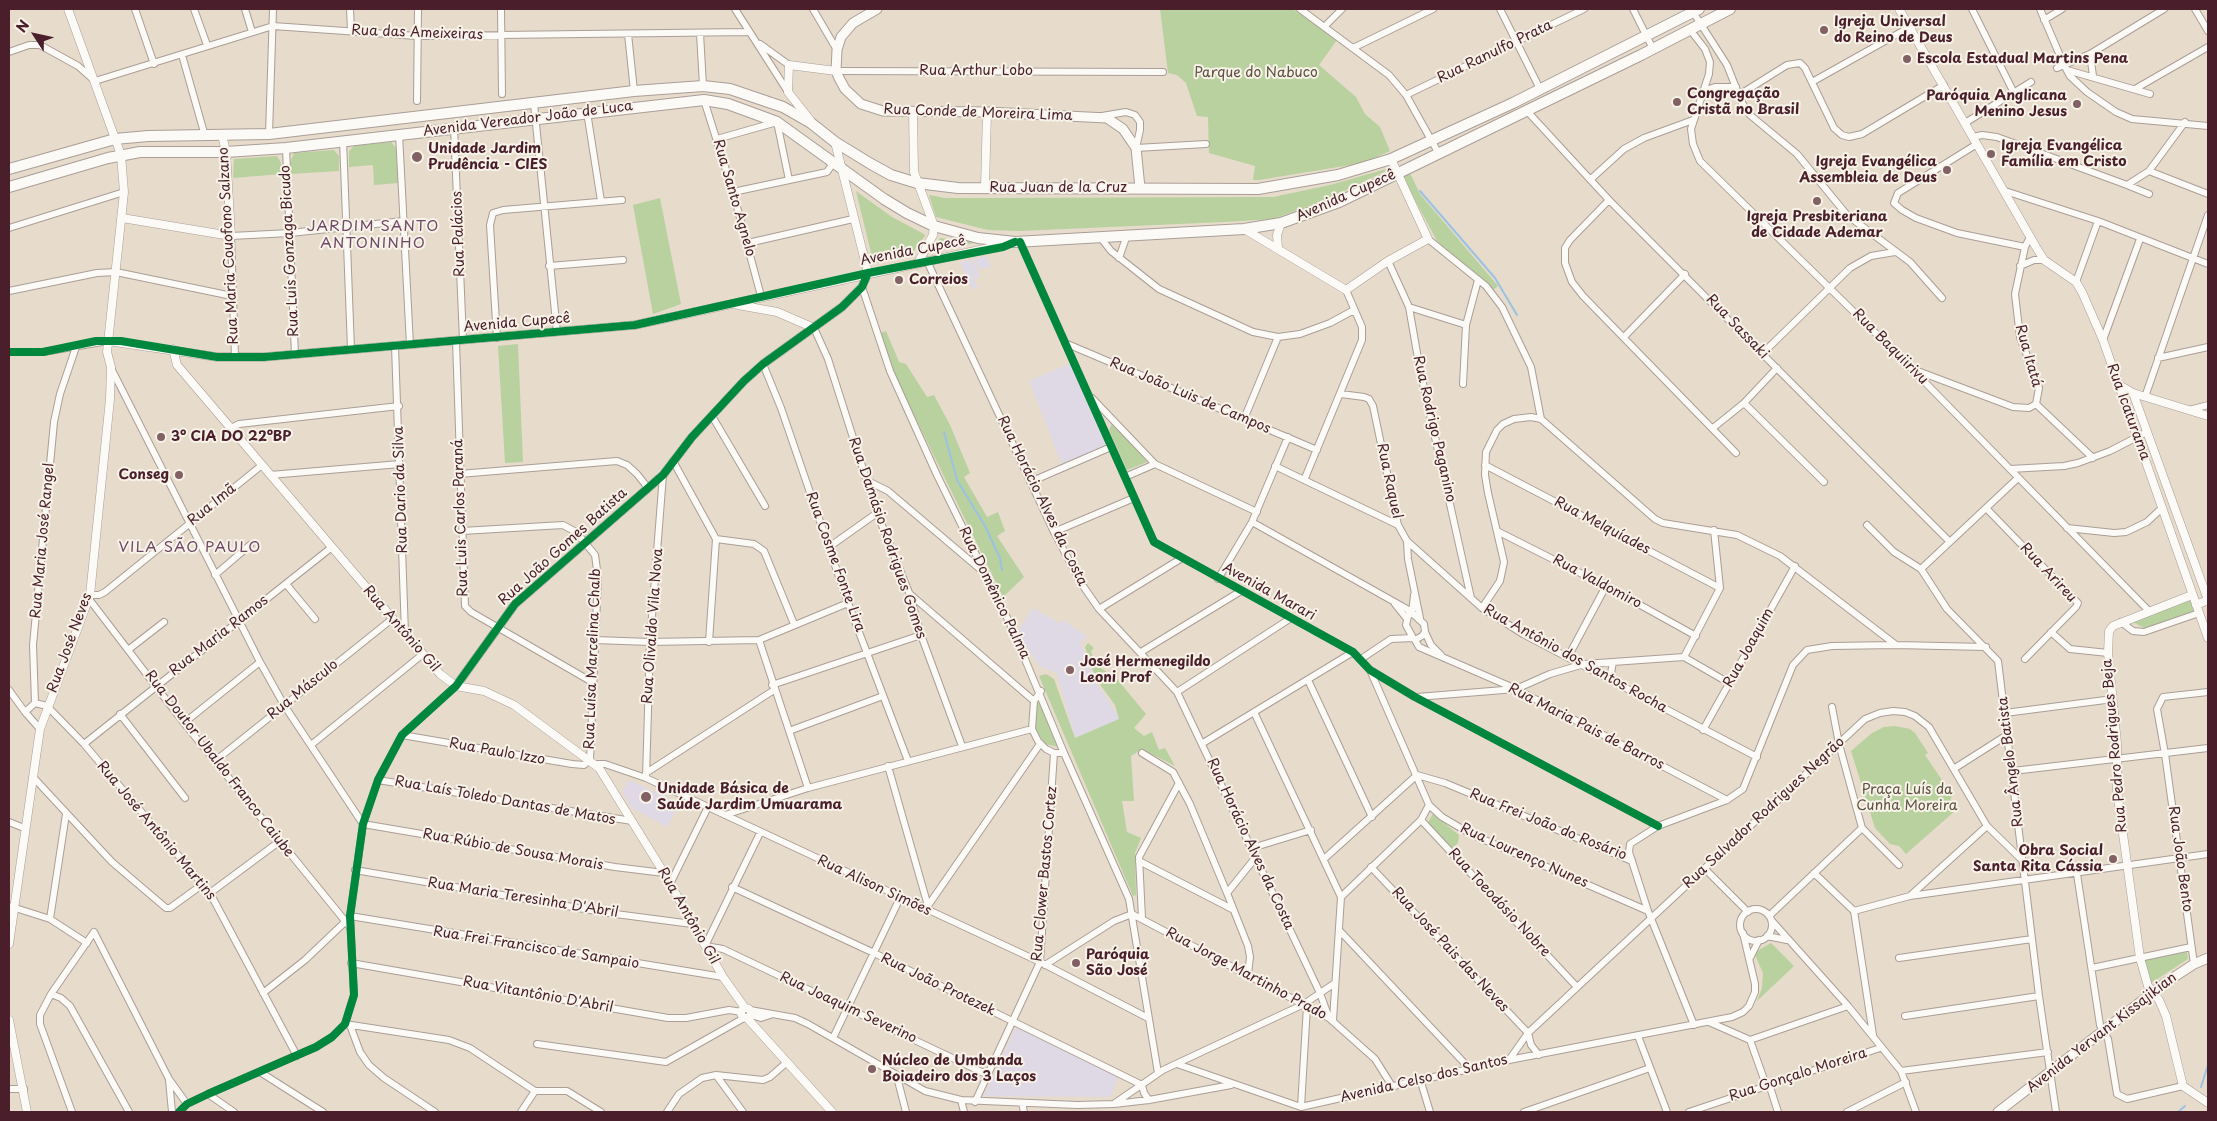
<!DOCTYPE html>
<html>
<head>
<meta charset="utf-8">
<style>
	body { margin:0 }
	#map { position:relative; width:2217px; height:1121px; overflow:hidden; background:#e7dbcc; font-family:"Playpen Sans",sans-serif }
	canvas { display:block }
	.frame { position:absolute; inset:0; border:10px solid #4a1f2b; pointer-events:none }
	.north { position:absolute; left:10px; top:10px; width:50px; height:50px; -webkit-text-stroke:4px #f7f3e8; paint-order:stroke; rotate:305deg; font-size:14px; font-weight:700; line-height:20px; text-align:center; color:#4a1f2b }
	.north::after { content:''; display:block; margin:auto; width:18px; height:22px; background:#4a1f2b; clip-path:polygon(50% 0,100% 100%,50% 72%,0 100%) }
</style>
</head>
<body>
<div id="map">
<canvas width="2217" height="1121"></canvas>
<div class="frame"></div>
<div class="north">N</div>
</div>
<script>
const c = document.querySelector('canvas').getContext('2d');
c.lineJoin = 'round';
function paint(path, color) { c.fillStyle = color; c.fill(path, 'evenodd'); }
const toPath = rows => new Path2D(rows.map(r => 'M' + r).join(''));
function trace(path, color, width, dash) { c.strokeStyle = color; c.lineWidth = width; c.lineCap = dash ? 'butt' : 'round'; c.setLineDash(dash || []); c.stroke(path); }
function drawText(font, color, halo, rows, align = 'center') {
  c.font = font + ' "Playpen Sans",sans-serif'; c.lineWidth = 4; c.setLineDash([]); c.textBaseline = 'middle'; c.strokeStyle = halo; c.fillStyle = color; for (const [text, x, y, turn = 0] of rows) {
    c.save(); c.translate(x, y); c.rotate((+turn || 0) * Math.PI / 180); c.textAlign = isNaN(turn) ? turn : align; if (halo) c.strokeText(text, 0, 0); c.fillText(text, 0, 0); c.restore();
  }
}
paint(toPath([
	[986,256,991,267,979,270,974,259],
	[973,260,980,276,974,279,978,288,972,289,960,262],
	[1074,362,1109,443,1063,467,1029,381],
	[1033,608,1059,623,1063,620,1088,637,1080,642,1095,680,1120,719,1075,738,1057,673,1039,666,1017,632],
	[629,780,680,804,667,827,632,808,622,791],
	[1016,1027,1118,1077,1111,1097,984,1096]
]), '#ded9e5');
paint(toPath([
	[1160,9,1293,9,1337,40,1319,65,1356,97,1365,114,1380,127,1390,151,1363,163,1259,180,1253,180,1255,166,1209,153,1208,117,1197,116,1186,83,1177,75,1168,73],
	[391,142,396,148,398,183,374,185,373,165,349,167,349,151,354,146],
	[334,150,339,156,339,171,291,174,291,160,294,153],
	[277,156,281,163,282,174,233,178,234,159],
	[1386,169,1388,170,1328,199,1273,219,1224,222,1019,231,988,230,936,217,929,195,945,198,990,198,1273,197,1330,185],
	[1409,171,1420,194,1498,286,1493,290,1437,241,1401,174],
	[856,191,892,217,924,234,925,236,912,253,906,256,877,263,873,261],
	[660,198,681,304,653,314,633,205],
	[940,238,978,242,931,252],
	[886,331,899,362,906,364,927,397,934,395,950,425,970,473,964,477,987,517,998,512,1005,531,997,536,1024,577,1003,597,893,372,880,333],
	[518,344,523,462,505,463,498,346],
	[1113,421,1147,462,1127,470,1109,430],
	[2190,598,2196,613,2146,629,2131,621],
	[1088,643,1094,648,1091,651,1093,659,1098,666,1117,679,1146,714,1134,728,1144,736,1152,732,1159,750,1165,748,1175,766,1142,749,1131,756,1134,801,1122,801,1127,832,1141,838,1135,853,1136,895,1133,896,1039,676,1046,674,1054,679,1075,738,1119,719,1115,705,1096,679,1085,647],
	[1040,699,1059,747,1045,744,1035,728,1036,709],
	[1895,726,1910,729,1915,733,1928,753,1925,755,1952,795,1948,808,1956,810,1906,854,1899,846,1890,844,1875,828,1851,751,1872,733,1884,727],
	[1433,814,1459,835,1458,843,1448,851,1425,827],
	[1771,943,1794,966,1757,1001,1762,988,1763,973,1754,953],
	[2187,952,2188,959,2151,983,2145,960]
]), '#b8d19f');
trace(toPath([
	[1420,191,1495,278,1517,315],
	[944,432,957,480,985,526,1000,558,1002,570],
	[2201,1087,2208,1065],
	[2178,1112,2185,1106]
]), '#9bc2e2', 2);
const minor = toPath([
	[135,9,154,64],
	[194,9,207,45],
	[245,9,252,32],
	[350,9,351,31],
	[501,9,502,94],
	[735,9,788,92],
	[813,9,837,50],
	[1300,9,1389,75,1406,95,1439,154],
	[1500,9,1540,89],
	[1633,9,1653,49],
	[1972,9,2014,93],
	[2040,9,2064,65,2070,76,2087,92,2116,112,2132,119,2208,126],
	[2195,9,2208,31],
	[1693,12,1727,65,1742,103,1750,115,1797,154,1847,215,1910,262,1942,298],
	[2044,20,2062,9],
	[1324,27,1342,9],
	[1691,31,1705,49,1710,62,1709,74,1691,129,1693,144,1700,161,1911,368,2149,611],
	[700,33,703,86],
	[628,34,634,91],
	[760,44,789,65],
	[1353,48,1433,9],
	[9,52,29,45,40,45,78,66,95,81,273,26,417,36,749,32],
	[2090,54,2093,76],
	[182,55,205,136],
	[2057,68,2090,54,2164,9],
	[2067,70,2150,94],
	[836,71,1163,72],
	[1812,82,1910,27],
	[2135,89,2208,47],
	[1703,91,1715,87,1736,87],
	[1406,95,1584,9],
	[1739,95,1787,65,1800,63,1805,68,1834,128,1842,135,1849,137,1862,134,1944,85],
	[704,100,733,192,761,296],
	[417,101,418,9],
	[534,104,557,332],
	[1527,111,1609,200,1949,541],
	[587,112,601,201],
	[1102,116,1126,112,1135,115,1140,122,1140,130,1136,148,1206,144],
	[1965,123,2031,82],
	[454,127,463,340],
	[269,134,273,9],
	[399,134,410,345],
	[1973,137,1982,135,1997,137,2127,185,2149,171,2185,122],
	[717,139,777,122,789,180],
	[343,140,351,349],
	[1977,144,1898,193,1894,203,1902,210,1916,218,1957,233,2025,247],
	[286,148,295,355],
	[2149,171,2208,194],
	[1591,179,1624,149,1644,138,1693,120],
	[2127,185,2149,194],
	[2005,191,2098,221,2208,264],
	[733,192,827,172,831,166,830,160],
	[1609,200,1570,240,1565,248,1565,263,1572,282,1583,296,1736,453],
	[9,228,124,192],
	[1100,237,1111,251,1159,289,1253,332,1278,337,1300,334,1330,323,1354,310],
	[1428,239,1486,286,1502,307,1531,367,1541,419],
	[1020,242,1154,542,1353,652,1370,670,1415,697,1658,826],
	[748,243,853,219],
	[1119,258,1127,235],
	[927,261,1054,532,1081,583,1099,609,1177,692,1320,993,1329,1018],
	[1388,261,1409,307,1420,370,1471,598],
	[549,266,623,260],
	[2020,266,2034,260,2044,260],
	[2076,282,2098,221],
	[862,287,890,371,937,475,1012,628,1064,753,1129,899,1158,1073],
	[9,291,97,273,116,272,232,296],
	[1409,307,1466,325],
	[814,328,828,359,877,513,910,595,921,635,962,746],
	[1624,337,1685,274],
	[497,338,490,225,493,213,503,210,622,200],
	[2103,340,2140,239],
	[456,341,465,606,471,612,592,682],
	[1065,343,1317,450],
	[395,346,405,634],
	[9,352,43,352,108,341],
	[1763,353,1850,268,1871,256,1895,252],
	[235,357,231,236,290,233,404,221],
	[2158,358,2208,347],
	[763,364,781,408,848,603,908,761],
	[111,368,260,662,284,705,363,824,615,867,664,873],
	[1915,370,2013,407,2029,408,2036,404,2039,388,2020,337,2015,294,2025,247,2030,237],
	[1463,384,1466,325,1478,280],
	[1341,394,1364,397,1369,399,1373,406,1398,525,1407,541,1408,559,1420,618],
	[2145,397,2208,215],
	[1092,398,1155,464,1257,512],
	[1744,403,1824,482],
	[2036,404,2093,458],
	[2189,410,2208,405],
	[712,416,765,506],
	[1244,419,1278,337],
	[231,428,239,424,399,406],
	[1713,428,1744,403,1777,368],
	[673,461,716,539,709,642],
	[1485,465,1720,588],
	[1275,466,1398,525],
	[2010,469,2064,466,2078,463,2110,451,2147,432],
	[459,474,617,461,627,465,637,474,648,488],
	[270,475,400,464],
	[1125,477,1155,464],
	[1305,478,1362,340,1362,327,1346,290],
	[2018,478,1921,569,1947,609,1998,661,2039,996,2056,1112],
	[866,480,888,491,981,570],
	[1030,482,1111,447],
	[1986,508,2078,603,2076,607,2025,659],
	[1252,522,1407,609,1410,613],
	[1867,525,1894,552,1921,569],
	[2067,528,2114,533,2126,532,2147,522,2162,508],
	[1497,531,1606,586,1696,636],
	[1054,532,1134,498],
	[716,539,754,544,764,551,794,624],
	[1407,541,1482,608,1523,634,1757,757],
	[829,547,877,513],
	[215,575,250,545],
	[1218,579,1252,522,1288,437],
	[286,584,315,619],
	[90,595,99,595,105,592,262,465],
	[911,595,1034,701],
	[89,599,184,723,350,927],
	[1395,604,1407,619],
	[1482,608,1500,581,1504,562,1488,493,1485,475,1486,452,1497,430,1503,424,1514,419,1531,417,1541,419,1655,519,1663,523,1737,535,1780,556,1896,645],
	[1099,609,1182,558],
	[1412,613,1414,595],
	[2121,622,2133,631,2144,632,2199,613],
	[1425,632,1431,645,1441,655],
	[2051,632,2070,649,2108,653],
	[595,640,650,642,759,640,848,603],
	[759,640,808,788],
	[1415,640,1419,647,1516,689,1727,800],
	[128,650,164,622],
	[1141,652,1241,591],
	[1568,657,1606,586],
	[1684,657,1729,683],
	[1361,659,1391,639,1413,638,1415,640,1422,636,1425,632,1424,624,1412,613,1408,616,1406,625,1413,638],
	[1370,670,1429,805,1442,817,1471,834,1648,911],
	[1610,679,1613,662],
	[1308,680,1372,817],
	[772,685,921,635],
	[9,690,25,712],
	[1041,691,1034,701,1032,729,1038,741,1046,749,1054,753,1064,753],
	[1177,692,1291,618],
	[1417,697,1516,689,1550,674,1584,664,1684,657,1720,588,1714,530],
	[35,703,47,706,84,744,210,893,297,1056],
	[1832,707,1839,744,1862,828,1899,865],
	[1254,712,1341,897,1333,1020],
	[2005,713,2113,699],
	[120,714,185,798],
	[184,723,260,662],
	[40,729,25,712,35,703,33,645,54,422,60,394,76,347],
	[1703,730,1795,566],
	[789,731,883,696],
	[402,735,572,764,584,765,590,760,598,577,595,555,576,532,563,525,462,531],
	[1203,743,1353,652],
	[84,744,332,547],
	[311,745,423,654],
	[1142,753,1173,772,1190,804,1227,893],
	[215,761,392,619],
	[595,764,605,764,646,778,1040,962,1148,1018],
	[888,766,928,906],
	[1955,768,2007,735],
	[2013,771,2208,748],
	[646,773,774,690],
	[33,777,112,862,166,908,170,908,203,884],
	[646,778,650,642,663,475],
	[378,780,632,821],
	[725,815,808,788,1032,729],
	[1421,820,1577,987],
	[9,822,24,828],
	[760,833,705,946,723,949,988,1075],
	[1252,848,1311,830],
	[1324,859,1417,775,1445,783,1632,861],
	[1139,861,1232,909],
	[1371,867,1528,1033],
	[1705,869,1748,912],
	[355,870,608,913,692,924],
	[1814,873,1854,911,1873,1035],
	[2077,874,2100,1025,2108,1039,2117,1094,2127,1099,2183,1086],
	[670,884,708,807],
	[732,887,874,953,1142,1085],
	[210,893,280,841],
	[1911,895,1987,826],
	[1341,897,1421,820,1429,805],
	[9,906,50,919,87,943],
	'1740 925a16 16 0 1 1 32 0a16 16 0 1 1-32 0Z',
	[925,910,1040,744],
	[1854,911,1910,896,2208,854],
	[1132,914,1329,1018,1375,1059,1392,1086],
	[350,916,723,977],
	[1769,916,1862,828],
	[1142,918,1139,857,1179,783],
	[50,919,66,814],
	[1772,921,1848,1006,1901,1071,1916,1112],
	[1339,930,1470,1069],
	[1767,936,1787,940],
	[1750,958,1759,940],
	[1899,958,2032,939],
	[351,963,668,1018,686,1018,729,1010,742,1012],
	[2194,964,2165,754,2157,709,2163,697,2208,692],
	[1045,965,1114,921,1132,914],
	[2092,968,2191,947],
	[1248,974,1250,957,1248,946,1227,893,1256,857],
	[263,993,305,960,345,922],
	[51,994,61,998,70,1006,129,1112],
	[750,1010,795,1018,808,1024,925,1091,961,1100,1077,1105,1114,1104,1149,1100,1231,1085],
	[751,1015,761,1018,770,1015],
	[1905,1016,2039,996],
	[1709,1022,1750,1040,1766,1085],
	[345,1024,449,1040,470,1048,535,1091,521,1112],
	[350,1025,360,1052,369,1065,384,1078,435,1112],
	[1694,1025,1648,911,1629,852,1630,844,1658,826,1727,800,1743,789,1793,665,1807,650,1832,646,1896,645,1986,647],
	[1528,1033,1531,1045,1539,1055],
	[1638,1036,1667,1112],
	[833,1038,900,898],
	[1750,1040,1848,1006],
	[537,1044,666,1062,744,1018],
	[1509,1060,1528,1033,1865,719,1880,713,1893,711,1905,712,1915,716,1929,727,1987,826,2021,859],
	[1177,1064,1301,1107,1509,1060,1732,1017,1743,1012,1749,1006,1755,992,1755,984,1743,933],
	[1901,1071,2048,1052],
	[260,1072,323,1112],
	[716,1075,743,1112],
	[897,1077,906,1112],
	[1420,1079,1430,1112],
	[169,1080,172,1112],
	[1769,1084,1778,1112],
	[1142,1085,1144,1093,1149,1100],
	[9,1089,24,1089],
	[535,1091,567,1091,601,1112],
	[208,1094,234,1112],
	[961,1100,964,1112],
	[975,1102,1040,962,1054,753],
	[1022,1103,1024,1112],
	[1115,1103,1163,1070,1304,1004,1335,983],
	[1301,1107,1307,1006],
	[72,1112,40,1024,40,1015,51,994,94,932,169,1079,187,1104],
	[179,1112,187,1104,208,1094,316,1047,332,1037,345,1024,354,995,350,916,363,824,378,780,402,735,456,686],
	[667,1112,679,1094,702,1078,716,1075,763,1080,770,1077,786,1063],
	[1524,1112,1650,1068],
	[1689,1112,1880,1048],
	[1847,1112,1906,1082]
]);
const tertiary = toPath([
	[1899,9,2036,247,2044,260,2076,282,2082,292,2103,340,2208,638],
	[913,111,914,172,934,226,933,235,918,263],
	[810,120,788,92,789,65,836,71],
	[835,142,868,273],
	[985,187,987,112],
	[122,218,231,236,226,152,222,135],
	[1244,229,1346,290,1388,261,1428,239,1391,159],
	[1278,248,1277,235,1281,223],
	[738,305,777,312,814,328],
	[108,341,217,357,264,357,635,325,1012,243],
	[173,349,177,365,440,674,456,686,484,691,514,705,599,768,664,873,723,977,745,1008],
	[2117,384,2133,393,2208,416],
	[2133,393,2208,600,2196,605],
	[2192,595,2113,626,2109,631,2108,653,2117,744,2117,790,2140,958,2148,986,2159,1000,2166,1016,2183,1086,2208,1103],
	[456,686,515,604,663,475,692,437,744,381,763,364,842,307,862,287,868,273],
	[9,944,40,729,90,595,110,399,111,367,107,352,124,192,121,155,68,9],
	'741 1013a5 5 0 1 1 10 0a5 5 0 1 1-10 0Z',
	[747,1018,832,1112],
	[9,1020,27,1112]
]);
const secondary = toPath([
	[877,9,853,23,841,37,837,50,836,71,839,78,845,89,861,104,883,111,987,112,1107,118,1123,129,1136,148,1140,188],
	[1998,1112,2165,983,2194,964,2208,958]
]);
const primary = toPath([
	[9,169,115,139,148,136,269,134,634,91,703,86,730,89,783,107,811,123,835,142,871,164,891,175,917,183,958,188,1258,189,1338,175,1391,159,1513,103,1699,9],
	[9,187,108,158,140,152,226,152,286,148,704,100,728,104,777,122,884,199,907,213,934,226,978,238,1015,242,1244,229,1281,223,1339,202,1641,55,1730,9]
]);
trace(minor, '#aa9e97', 8);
trace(tertiary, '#aa9e97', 9);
trace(secondary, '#aa9e97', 11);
trace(primary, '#aa9e97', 12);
trace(minor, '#fbfaf7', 6);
trace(tertiary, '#fbfaf7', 8);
trace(secondary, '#fbfaf7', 9);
trace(primary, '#fbfaf7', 10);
trace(toPath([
	[1020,242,1154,542,1353,652,1370,670,1415,697,1658,826],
	[9,352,43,352,96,341,121,341,217,357,264,357,635,325,868,273,1003,247,1015,242],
	[179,1112,187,1104,208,1094,316,1047,332,1037,345,1024,354,995,350,916,363,824,378,780,402,735,456,686,515,604,663,475,692,437,744,381,763,364,842,307,862,287,868,273]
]), '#00873e', 8);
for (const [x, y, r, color] of [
	[1824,30,5,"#816163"],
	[1907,59,5,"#816163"],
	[1677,102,5,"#816163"],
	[2077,104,5,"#816163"],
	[1991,154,5,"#816163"],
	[417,157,6,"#816163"],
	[1947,170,5,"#816163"],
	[1817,201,5,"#816163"],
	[899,280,5,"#816163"],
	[161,437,5,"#816163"],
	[179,475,5,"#816163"],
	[1070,670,5,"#816163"],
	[646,797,6,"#816163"],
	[2113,859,5,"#816163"],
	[1076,963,5,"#816163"],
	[872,1069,5,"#816163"]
]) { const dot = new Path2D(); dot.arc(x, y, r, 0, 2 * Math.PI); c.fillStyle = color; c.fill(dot); trace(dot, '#f7f3e8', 2); }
drawText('bold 14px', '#4a1f2b', '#f7f3e8', [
	["Igreja Universal",1834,22],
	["do Reino de Deus",1834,38],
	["Escola Estadual Martins Pena",1917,59],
	["Congregação",1687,94],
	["Cristã no Brasil",1687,110],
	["Paróquia Anglicana",2067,96,"right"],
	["Menino Jesus",2067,112,"right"],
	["Igreja Evangélica",2001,146],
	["Família em Cristo",2001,162],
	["Unidade Jardim",428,149],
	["Prudência - CIES",428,165],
	["Igreja Evangélica",1937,162,"right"],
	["Assembleia de Deus",1937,178,"right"],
	["Igreja Presbiteriana",1817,217,"center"],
	["de Cidade Ademar",1817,233,"center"],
	["Correios",909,280],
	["3° CIA DO 22°BP",171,437],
	["Conseg",169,475,"right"],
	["José Hermenegildo",1080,662],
	["Leoni Prof",1080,678],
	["Unidade Básica de",657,789],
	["Saúde Jardim Umuarama",657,805],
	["Obra Social",2103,851,"right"],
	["Santa Rita Cássia",2103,867,"right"],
	["Paróquia",1086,955],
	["São José",1086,971],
	["Núcleo de Umbanda",882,1061],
	["Boiadeiro dos 3 Laços",882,1077]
], 'left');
drawText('14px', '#4a1f2b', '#f7f3e8', [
	["Rua das Ameixeiras",417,33,2],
	["Rua Ranulfo Prata",1495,52,-26],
	["Rua Arthur Lobo",976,71],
	["Rua Conde de Moreira Lima",978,113,2],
	["Avenida Vereador João de Luca",528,119,-7],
	["Rua Juan de la Cruz",1058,188],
	["Avenida Cupecê",1346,196,-24],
	["Rua Santo Agnelo",734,198,74],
	["Rua Palácios",459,234,-92],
	["Rua Maria Couofono Salzano",229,246,-93],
	["Rua Luís Gonzaga Bicudo",290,251,-93],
	["Avenida Cupecê",913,251,-11],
	["Avenida Cupecê",517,323,-5],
	["Rua Sassaki",1737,327,46],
	["Rua Baquiirivu",1890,347,45],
	["Rua Itatá",2028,356,74],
	["Rua João Luis de Campos",1190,396,23],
	["Rua Icaturama",2128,412,70],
	["Rua Rodrigo Paganino",1434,429,77],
	["Rua Raquel",1389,481,78],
	["Rua Dario da Silva",401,490,-92],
	["Rua Horácio Alves da Costa",1042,501,64],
	["Rua Imã",212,505,-39],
	["Rua Luis Carlos Paraná",461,518,-92],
	["Rua Melquíades",1602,526,28],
	["Rua Damásio Rodrigues Gomes",887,538,71],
	["Rua Maria José Rangel",43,541,-85],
	["Rua João Gomes Batista",563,547,-42],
	["Rua Cosme Fonte Lira",835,562,70],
	["Rua Arireu",2048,573,47],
	["Rua Valdomiro",1597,582,28],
	["Avenida Marari",1269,592,29],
	["Rua Domênico Palma",994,593,64],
	["Rua Olivaldo Vila Nova",653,626,-86],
	["Rua Antônio Gil",401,629,49],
	["Rua Maria Ramos",219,636,-38],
	["Rua José Neves",70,643,-70],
	["Rua Joaquim",1749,648,-61],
	["Rua Luísa Marcelina Chalb",593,659,-88],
	["Rua Antônio dos Santos Rocha",1575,659,29],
	["Rua Másculo",303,690,-39],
	["Rua Maria Pais de Barros",1586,727,27],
	["Rua Pedro Rodrigues Beja",2115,746,-95],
	["Rua Paulo Izzo",497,752,10],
	["Rua Ângelo Batista",2011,762,-97],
	["Rua Doutor Ubaldo Franco Caiube",219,764,52],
	["Rua Laís Toledo Dantas de Matos",505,801,10],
	["Rua Salvador Rodrigues Negrão",1764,813,-43],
	["Rua Frei João do Rosário",1548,825,22],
	["Rua José Antônio Martins",156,831,50],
	["Rua Horácio Alves da Costa",1250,844,65],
	["Rua Rúbio de Sousa Morais",513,850,10],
	["Rua Lourenço Nunes",1524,856,24],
	["Rua João Bento",2180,859,82],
	["Rua Clower Bastos Cortez",1045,874,-85],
	["Rua Alison Simões",874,886,25],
	["Rua Maria Teresinha D'Abril",523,898,9],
	["Rua Toeodósio Nobre",1499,903,47],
	["Rua Antônio Gil",688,916,60],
	["Rua Frei Francisco de Sampaio",536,948,9],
	["Rua José Pais das Neves",1450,950,47],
	["Rua Jorge Martinho Prado",1246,974,28],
	["Rua João Protezek",938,985,26],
	["Rua Vitantônio D'Abril",538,995,10],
	["Rua Joaquim Severino",848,1008,25],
	["Avenida Yervant Kissajikian",2102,1033,-38],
	["Rua Gonçalo Moreira",1798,1075,-18],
	["Avenida Celso dos Santos",1424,1079,-13]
]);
drawText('14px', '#5f5243', '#f7f3e8', [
	["Parque do Nabuco",1256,73],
	["Praça Luís da",1907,790],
	["Cunha Moreira",1907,806]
]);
c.letterSpacing = '1px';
drawText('15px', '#704867', '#f7f3e8', [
	["JARDIM SANTO",373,227],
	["ANTONINHO",373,244],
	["VILA SÃO PAULO",190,548]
]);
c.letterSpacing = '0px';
</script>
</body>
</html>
